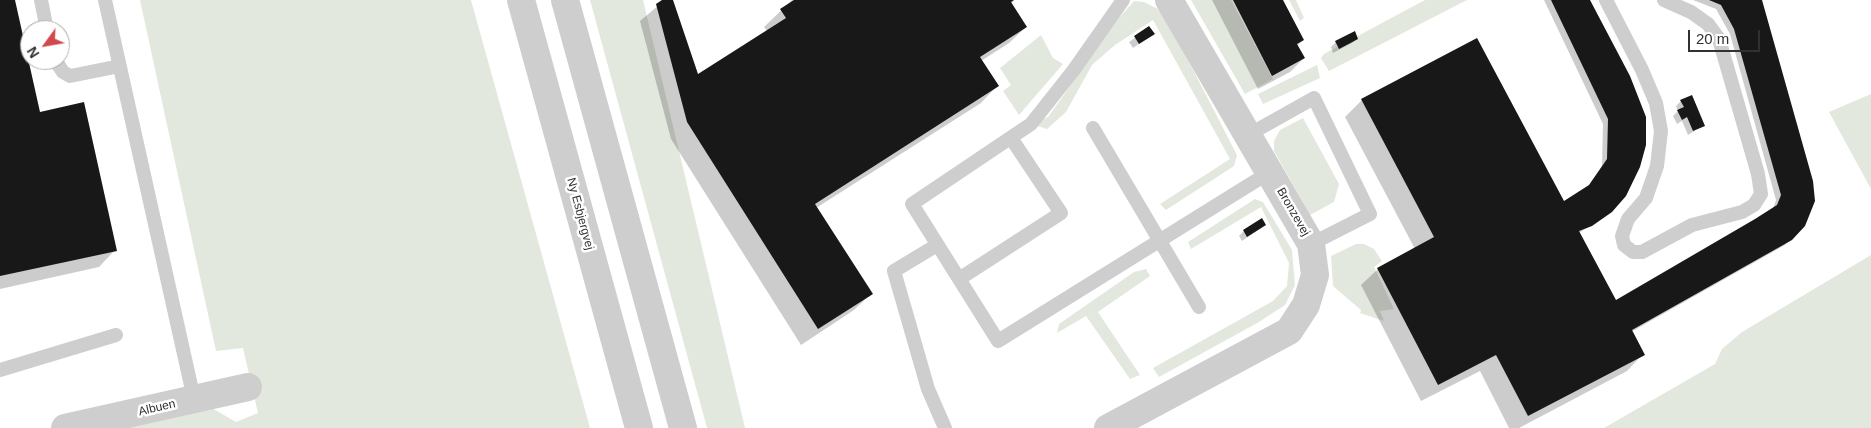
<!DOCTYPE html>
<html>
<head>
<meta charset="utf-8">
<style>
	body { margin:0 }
	#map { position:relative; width:1871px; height:428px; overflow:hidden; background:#fff; font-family:Helvetica,sans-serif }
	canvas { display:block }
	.north { position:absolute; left:20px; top:20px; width:50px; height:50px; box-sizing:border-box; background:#fff; border:1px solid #adadad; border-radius:50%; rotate:238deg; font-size:14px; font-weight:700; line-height:20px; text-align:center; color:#313131 }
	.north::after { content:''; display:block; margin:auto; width:18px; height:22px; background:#d04a4b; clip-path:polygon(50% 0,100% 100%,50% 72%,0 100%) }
	.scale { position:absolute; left:1688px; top:30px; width:72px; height:22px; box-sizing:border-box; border:2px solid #313131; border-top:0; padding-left:6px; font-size:15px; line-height:18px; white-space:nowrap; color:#313131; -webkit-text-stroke:4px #fff; paint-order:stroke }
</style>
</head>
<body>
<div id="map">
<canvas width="1871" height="428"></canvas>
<div class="north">N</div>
<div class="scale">20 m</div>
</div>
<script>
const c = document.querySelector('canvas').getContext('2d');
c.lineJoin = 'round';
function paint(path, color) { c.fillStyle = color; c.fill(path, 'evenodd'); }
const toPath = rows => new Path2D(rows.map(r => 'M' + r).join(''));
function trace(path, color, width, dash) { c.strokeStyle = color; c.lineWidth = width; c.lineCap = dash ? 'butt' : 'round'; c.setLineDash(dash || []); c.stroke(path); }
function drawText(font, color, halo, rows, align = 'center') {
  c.font = font + ' Helvetica,sans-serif'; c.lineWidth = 5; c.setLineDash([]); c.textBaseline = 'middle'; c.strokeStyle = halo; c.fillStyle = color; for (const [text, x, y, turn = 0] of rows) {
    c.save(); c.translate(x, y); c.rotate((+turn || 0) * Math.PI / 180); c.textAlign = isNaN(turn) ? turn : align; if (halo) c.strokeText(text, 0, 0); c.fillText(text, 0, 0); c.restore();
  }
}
paint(toPath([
	[140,0,471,0,590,428,114,428,210,407,236,422,258,413,243,348,216,351],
	[590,0,643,0,745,428,707,428],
	[1191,0,1231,0,1273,79,1245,94],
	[1289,0,1296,0,1304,18,1300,21],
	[1425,0,1467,0,1329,71,1321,58,1324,54],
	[1134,1,1144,2,1158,9,1172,29,1237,155,1234,166,1166,210,1160,204,1230,159,1153,20,1115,45,1092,65,1066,112,1047,129,1031,124,1048,117,1118,19],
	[1041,35,1053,58,1063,64,1019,115,1003,91,1011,85,1000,68],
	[1317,65,1320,78,1263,104,1258,94],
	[1871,94,1871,189,1829,112],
	[1303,118,1339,184,1334,202,1310,215,1274,151,1274,141,1280,130],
	[1255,199,1263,202,1292,250,1295,285,1285,305,1259,322,1159,377,1153,368,1273,301,1287,286,1289,263,1261,207,1191,249,1188,242],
	[1356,244,1364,244,1374,249,1382,261,1374,267,1394,309,1380,311,1384,321,1360,313,1361,310,1333,286,1331,256],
	[1871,255,1871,428,1604,428,1715,364,1722,349,1742,332],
	[1146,269,1150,276,1098,312,1140,375,1130,379,1086,316,1057,333,1059,324,1134,272]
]), '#e3e8de');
paint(toPath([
	[0,0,14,0,39,113,115,250,99,267,0,289],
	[665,0,672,0,697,76,767,31,764,27,792,0,1014,0,1011,4,1026,27,1009,43,981,61,997,86,981,103,816,208,871,294,854,310,801,345,671,139,640,21],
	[1212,0,1282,0,1303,40,1297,46,1304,58,1290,72,1258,89],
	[1544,0,1589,0,1629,77,1611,212,1579,233,1615,302,1773,209,1776,200,1730,34,1716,9,1693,0,1761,0,1804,225,1785,245,1631,332,1643,354,1627,371,1519,428,1509,428,1480,371,1421,401,1361,285,1378,269,1415,249,1345,117,1362,100,1563,203,1587,188,1602,166,1603,124],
	[1149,28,1153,34,1133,48,1129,42],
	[1354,33,1357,38,1352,43,1333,53,1331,47,1336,42],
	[1681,101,1704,125,1688,135,1682,121,1677,124,1673,116,1678,111,1676,106],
	[1265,225,1242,241,1239,236,1244,231]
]), '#0003');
paint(toPath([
	[0,0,15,0,40,112,84,102,117,251,0,276],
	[662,0,673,0,698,74,786,18,780,9,794,0,1014,0,1011,2,1027,27,980,57,999,86,815,204,873,294,818,329,687,122,656,4],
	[1233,0,1283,0,1304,40,1297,44,1305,58,1272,76],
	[1551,0,1590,0,1630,76,1646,117,1646,145,1640,167,1626,196,1612,212,1592,226,1579,231,1616,300,1755,219,1777,205,1781,195,1734,29,1721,5,1709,0,1762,0,1813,181,1815,201,1805,226,1792,240,1632,330,1645,355,1528,416,1496,355,1438,385,1377,268,1434,237,1361,99,1477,38,1564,201,1589,185,1607,159,1608,119],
	[1149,26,1155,34,1139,44,1134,36],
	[1355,31,1358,39,1339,49,1335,41],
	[1692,95,1705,126,1693,131,1687,117,1682,120,1677,110,1684,107,1680,100],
	[1262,218,1266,225,1247,237,1243,230]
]), '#181818');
trace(toPath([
	[41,0,47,30],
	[105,0,194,399],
	[1123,0,1073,71,1031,124,912,204,998,341,1270,172],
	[1606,0,1642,70,1656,103,1661,131,1657,166,1646,198,1628,219,1622,236,1624,245,1633,252,1642,252,1692,225,1742,212,1754,205,1761,194,1758,174,1719,39,1708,24,1691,12,1664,0],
	[55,60,63,72,70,76,120,66],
	[1093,128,1199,307],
	[1248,135,1314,98,1370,214,1311,244],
	[937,245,894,271,928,389,945,428],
	[959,279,1061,213,1011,138],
	[0,370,116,335]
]), '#cecece', 14);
trace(toPath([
	[65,428,248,387],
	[1108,428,1289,331,1306,305,1315,275,1311,244,1169,0]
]), '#cecece', 28);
trace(toPath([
	[521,0,639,428],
	[565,0,683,428]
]), '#cecece', 28);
drawText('12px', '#313131', '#fff', [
	["Bronzevej",1293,212,60],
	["Ny Esbjergvej",580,214,75],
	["Albuen",157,408,-13]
]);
</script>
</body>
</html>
